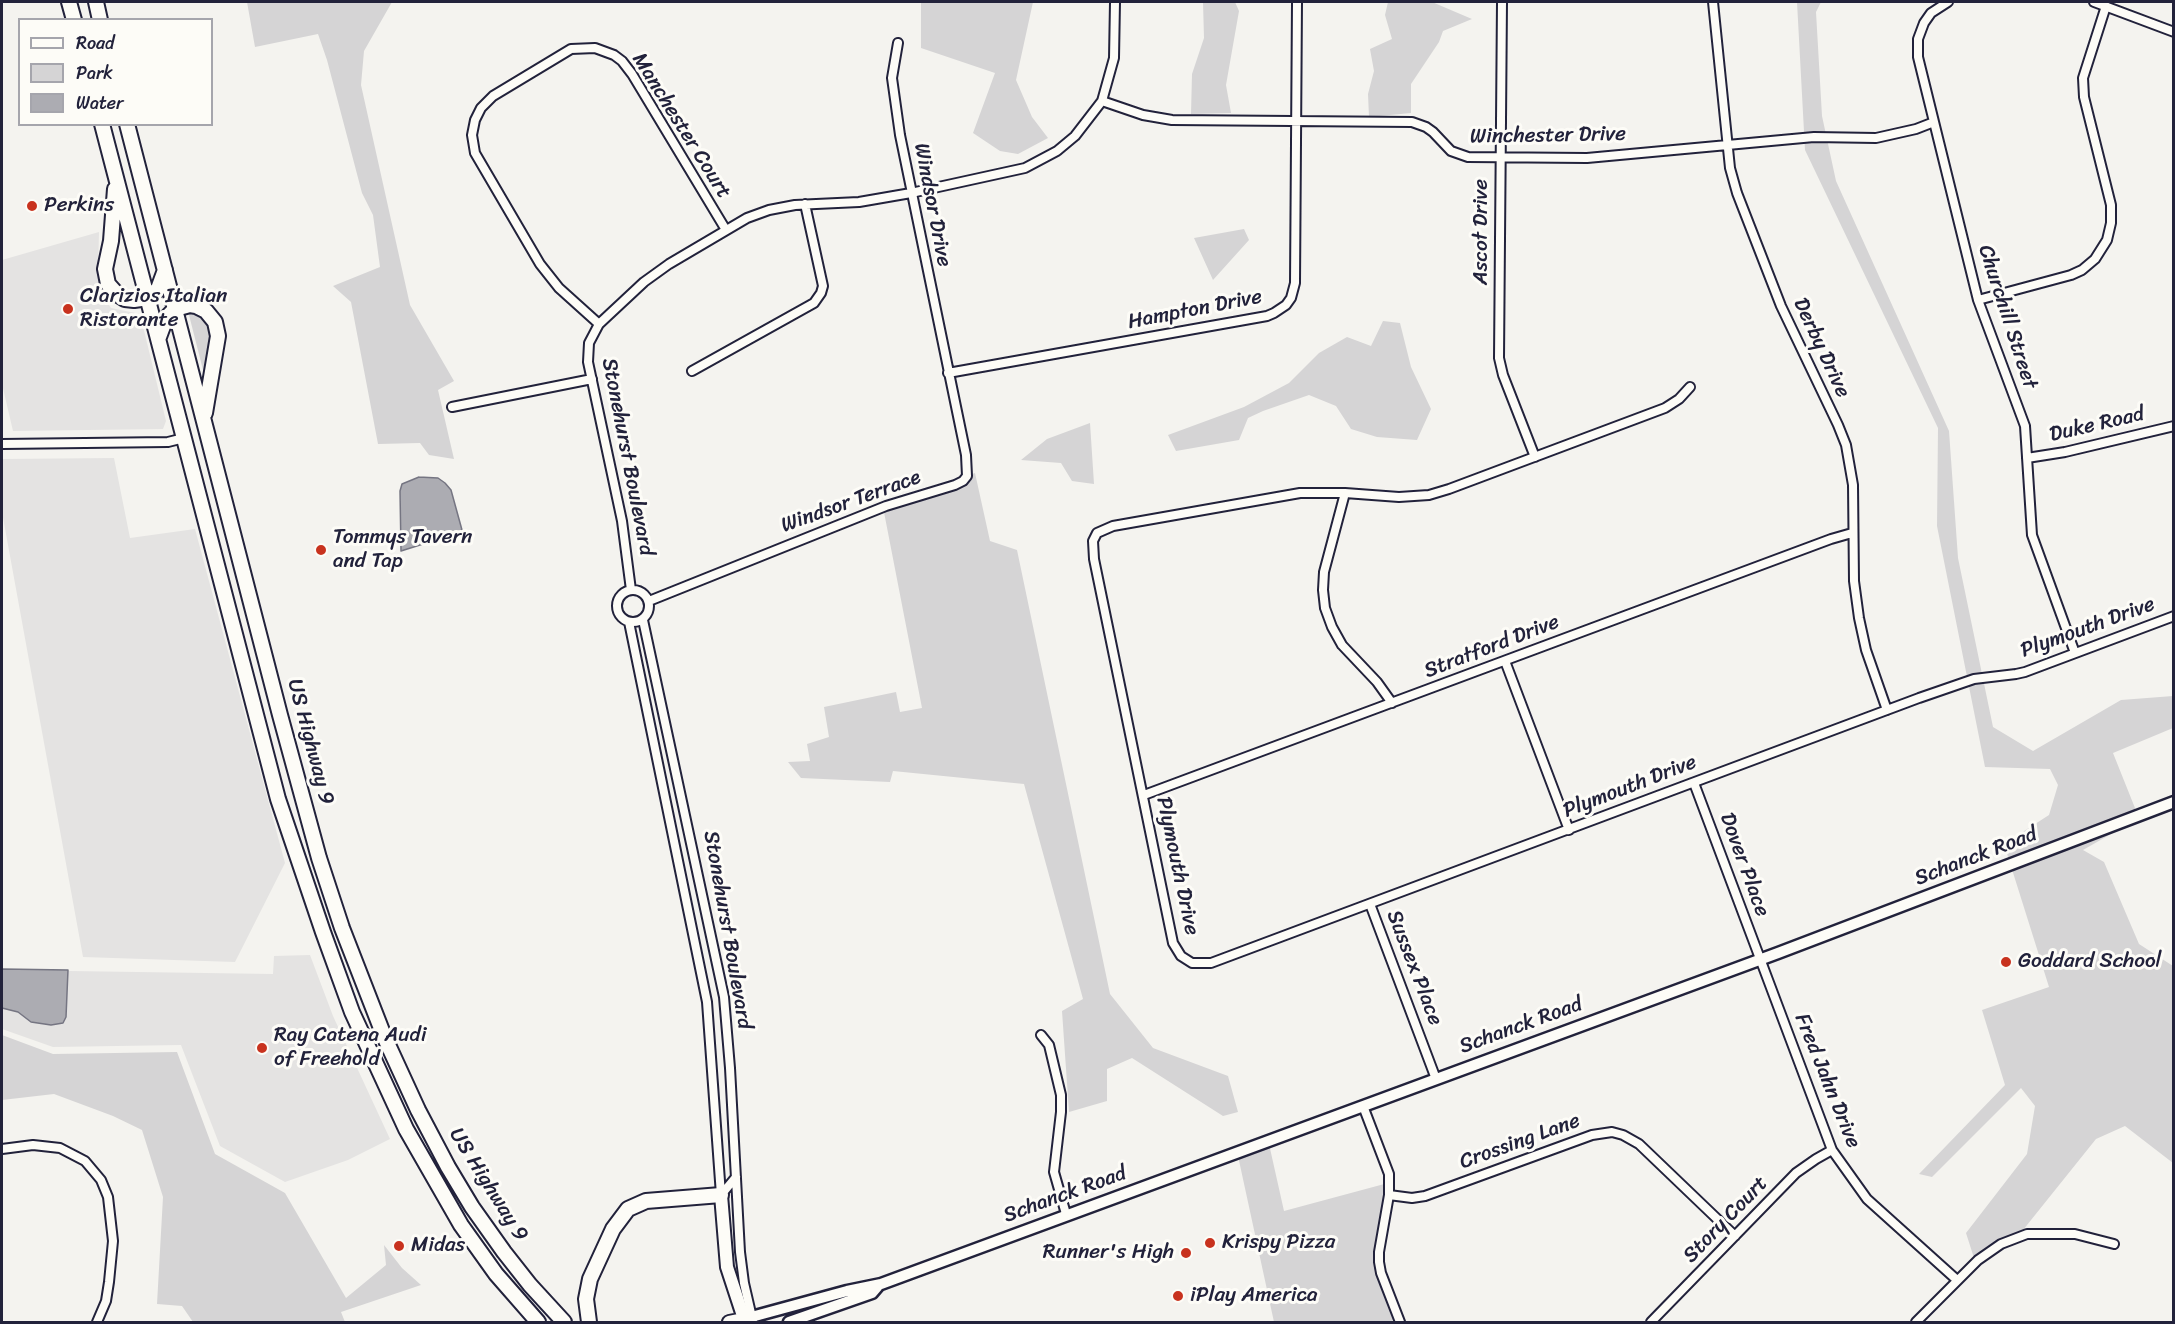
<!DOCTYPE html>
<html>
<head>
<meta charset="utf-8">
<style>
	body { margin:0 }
	#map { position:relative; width:2175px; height:1324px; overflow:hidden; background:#f4f3ef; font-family:Sriracha,sans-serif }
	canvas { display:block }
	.frame { position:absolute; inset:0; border:3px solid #22223b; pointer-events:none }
	.legend { position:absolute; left:18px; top:18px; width:195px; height:108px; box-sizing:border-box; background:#fdfcf7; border:2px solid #a5a5ac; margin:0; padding:8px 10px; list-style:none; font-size:18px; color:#22223b }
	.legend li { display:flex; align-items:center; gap:12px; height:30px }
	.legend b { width:30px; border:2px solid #a5a5ac }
</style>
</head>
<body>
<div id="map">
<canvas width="2175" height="1324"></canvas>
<div class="frame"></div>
<ul class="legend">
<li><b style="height:8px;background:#fdfcf7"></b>Road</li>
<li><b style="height:16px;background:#d5d4d5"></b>Park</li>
<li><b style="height:16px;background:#acacb2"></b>Water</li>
</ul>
</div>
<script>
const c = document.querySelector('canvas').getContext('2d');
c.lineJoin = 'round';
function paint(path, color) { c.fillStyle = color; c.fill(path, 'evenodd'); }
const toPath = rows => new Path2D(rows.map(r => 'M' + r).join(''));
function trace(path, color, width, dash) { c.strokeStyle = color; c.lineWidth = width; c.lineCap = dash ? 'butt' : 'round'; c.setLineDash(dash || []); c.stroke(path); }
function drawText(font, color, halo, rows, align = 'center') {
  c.font = font + ' Sriracha,sans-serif'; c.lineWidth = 6; c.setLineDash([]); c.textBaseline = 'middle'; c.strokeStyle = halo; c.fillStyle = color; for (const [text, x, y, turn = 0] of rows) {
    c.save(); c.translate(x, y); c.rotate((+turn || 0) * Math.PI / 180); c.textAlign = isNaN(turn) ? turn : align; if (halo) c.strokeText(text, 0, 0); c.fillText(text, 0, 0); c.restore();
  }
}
paint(toPath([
	[99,232,98,273,101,293,111,308,140,314,166,421,163,429,13,431,2,384,2,260],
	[114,458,130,538,195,529,285,863,235,962,83,957,2,512,2,459],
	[310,955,333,1016,390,1139,348,1160,285,1182,220,1146,181,1045,53,1047,2,1029,2,970,273,974,274,956]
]), '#e4e3e2');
paint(toPath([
	[247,2,392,2,364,51,361,85,410,305,454,381,438,390,454,459,429,455,420,443,378,444,351,302,333,286,380,267,373,215,362,193,327,60,318,34,255,47],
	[921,2,1033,2,1016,80,1032,117,1048,138,1018,154,1000,151,973,133,995,73,921,48],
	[1203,2,1235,2,1239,11,1226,85,1231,113,1191,114,1192,74,1204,38],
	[1388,2,1432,2,1472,19,1443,31,1439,42,1411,84,1411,113,1369,117,1368,94,1374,71,1370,49,1392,39,1385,15],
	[1797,2,1821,2,1816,12,1822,116,1836,181,1949,431,1958,558,1993,727,2033,751,2121,700,2173,696,2173,728,2113,753,2139,818,2083,850,2104,862,2139,944,2173,966,2173,1163,2125,1126,2096,1139,2019,1235,1974,1258,1966,1233,2027,1154,2035,1106,2021,1088,1932,1177,1919,1174,2005,1085,1982,1010,2049,987,2004,844,2049,815,2058,785,2050,769,1985,767,1937,526,1938,428,1805,150],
	[1244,229,1249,240,1213,280,1194,238],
	[188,311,200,314,211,325,212,343,204,374],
	[1383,321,1400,323,1411,367,1431,409,1417,440,1377,437,1351,429,1336,406,1309,395,1263,411,1248,418,1239,440,1176,451,1168,435,1244,407,1289,383,1319,353,1347,337,1371,346],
	[1090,423,1094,484,1072,481,1061,463,1021,460,1047,439],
	[975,473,990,541,1017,550,1110,994,1153,1048,1228,1076,1238,1112,1223,1116,1132,1058,1107,1069,1107,1101,1069,1112,1062,1011,1083,999,1024,784,893,771,890,782,801,778,788,762,810,761,807,744,829,737,824,707,896,692,900,712,922,708,883,507],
	[2,1035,53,1054,177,1052,215,1154,285,1193,346,1298,386,1265,384,1245,402,1268,421,1285,341,1312,345,1322,193,1322,182,1306,157,1304,163,1197,142,1130,113,1116,54,1094,2,1100],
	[1269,1144,1284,1211,1388,1183,1379,1260,1398,1319,1388,1322,1274,1322,1238,1156]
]), '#d5d4d5');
const water = toPath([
	[419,477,438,478,445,483,451,490,462,530,439,539,401,551,400,491,402,484,419,477],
	[2,969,68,970,66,1017,63,1023,51,1025,31,1022,18,1012,2,1008,2,969]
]);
paint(water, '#acacb2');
trace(water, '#757582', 1.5);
const street = toPath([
	[1502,2,1499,358,1503,375,1535,457],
	[1713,2,1730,168,1737,193,1781,306,1838,425,1846,445,1853,485,1854,581,1859,618,1866,650,1887,710],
	[1948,2,1931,13,1924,23,1918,39,1918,57,1978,300,2025,426,2032,535,2075,653],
	[2094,2,2174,32],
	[1102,101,1143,115,1172,120,1412,122,1426,127,1433,132,1451,151,1468,157,1587,158,1814,137,1876,138,1916,129,1934,122],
	[1978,300,2071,275,2082,270,2095,259,2107,240,2111,223,2111,205,2084,97,2083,78,2106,6],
	[599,324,559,288,540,264,475,153,472,135,475,120,481,108,493,96,571,49,595,48,614,55,622,61,632,74,726,230],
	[692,371,814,303,821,293,823,286,805,204],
	[948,373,1267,316,1274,313,1286,305,1291,298,1295,283,1297,2],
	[1690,387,1679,399,1665,408,1449,489,1429,495,1399,497,1345,493,1300,493,1113,526,1097,533,1093,541,1094,559,1173,943,1181,956,1192,963,1211,963,1919,698,1974,679,2016,674,2025,672,2174,616],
	[452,407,592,379],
	[2,444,168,442,184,438],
	[2027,458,2065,452,2174,426],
	[1345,493,1324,572,1323,590,1325,608,1332,627,1342,645,1377,682,1392,703],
	'617 606a16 16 0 1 1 32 0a16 16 0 1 1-32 0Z',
	[631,590,622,521,588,362,589,343,599,324,644,282,669,264,747,218,769,210,795,205,859,202,911,193,1025,168,1057,151,1075,136,1102,101,1114,58,1115,2],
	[649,601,886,506,955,485,963,481,967,476,966,455,900,135,892,78,898,43],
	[643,620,724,997,730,1068,740,1252,744,1283,753,1322],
	[629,622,707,1002,721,1195],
	[1505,661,1569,830],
	[1694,783,1832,1150,1867,1199,1957,1280],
	[1144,795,1831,539,1852,533],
	[1370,904,1436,1079],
	[1041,1035,1049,1045,1061,1095,1061,1112,1054,1172,1066,1214],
	[1363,1106,1389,1174,1389,1195,1379,1252,1379,1262,1381,1273,1400,1322],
	[2,1149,33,1145,60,1148,85,1161,101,1180,108,1197,113,1241,109,1282,106,1301,97,1322],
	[721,1195,736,1177],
	[1389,1195,1412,1198,1425,1196,1592,1135,1612,1132,1623,1135,1639,1144,1735,1236],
	[1651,1322,1796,1173,1816,1159,1832,1150],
	[1916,1322,1978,1260,2001,1244,2027,1234,2075,1234,2114,1244]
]);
const secondary = toPath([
	[744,1319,847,1291,881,1284,1778,953,2174,802],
	[789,1322,872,1293,878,1286]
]);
const primary = toPath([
	[721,1195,727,1267,744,1319,729,1322]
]);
const highway = toPath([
	[69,2,74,20],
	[96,2,100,20],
	[102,124,278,799,323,932,352,1012,406,1129,461,1225,496,1274,538,1322],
	[127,124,280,715,319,858,342,928,384,1036,418,1110,448,1167,472,1207,504,1252,530,1285,564,1322],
	[115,189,111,241,105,269,108,284,117,294,125,299,134,300,148,298,158,289,165,270],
	[159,337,166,318,175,309,190,305,196,306,206,311,215,322,218,336,205,413],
	[589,1322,586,1299,590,1279,613,1229,628,1209,646,1201,721,1195]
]);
trace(street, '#22223b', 12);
trace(secondary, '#22223b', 15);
trace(primary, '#22223b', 16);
trace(highway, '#22223b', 18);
trace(street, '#fdfcf7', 8);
trace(secondary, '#fdfcf7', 10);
trace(primary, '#fdfcf7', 12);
trace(highway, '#fdfcf7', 14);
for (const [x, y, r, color] of [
	[32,206,6,"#c8321e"],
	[68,309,6,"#c8321e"],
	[321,550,6,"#c8321e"],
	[2006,962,6,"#c8321e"],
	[262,1048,6,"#c8321e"],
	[1210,1243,6,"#c8321e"],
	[399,1246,6,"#c8321e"],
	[1186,1253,6,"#c8321e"],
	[1178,1296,6,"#c8321e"]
]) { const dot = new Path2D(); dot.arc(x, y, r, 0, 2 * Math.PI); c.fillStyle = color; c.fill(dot); trace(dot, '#fdfcf7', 2); }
drawText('21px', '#22223b', '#fdfcf7', [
	["Manchester Court",681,126,58],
	["Winchester Drive",1548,136,-1],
	["Windsor Drive",932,205,79],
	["Ascot Drive",1482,232,-90],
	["Hampton Drive",1195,310,-11],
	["Churchill Street",2007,317,72],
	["Derby Drive",1821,348,65],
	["Duke Road",2097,425,-13],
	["Stonehurst Boulevard",627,457,79],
	["Windsor Terrace",851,502,-20],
	["Plymouth Drive",2088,628,-20],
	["Stratford Drive",1492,647,-21],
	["US Highway 9",310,742,75],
	["Plymouth Drive",1630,787,-21],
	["Schanck Road",1976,857,-21],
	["Dover Place",1744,865,70],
	["Plymouth Drive",1177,866,78],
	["Stonehurst Boulevard",727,930,80],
	["Sussex Place",1414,968,69],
	["Schanck Road",1521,1026,-20],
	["Fred Jahn Drive",1827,1081,68],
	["Crossing Lane",1520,1142,-20],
	["US Highway 9",488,1185,58],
	["Schanck Road",1065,1195,-20],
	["Story Court",1726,1220,-46]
]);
drawText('21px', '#22223b', '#fdfcf7', [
	["Perkins",44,206],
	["Clarizios Italian",80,297],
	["Ristorante",80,321],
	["Tommys Tavern",333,538],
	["and Tap",333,562],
	["Goddard School",2018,962],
	["Ray Catena Audi",274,1036],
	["of Freehold",274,1060],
	["Krispy Pizza",1222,1243],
	["Midas",411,1246],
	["Runner's High",1174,1253,"right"],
	["iPlay America",1190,1296]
], 'left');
</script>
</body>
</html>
